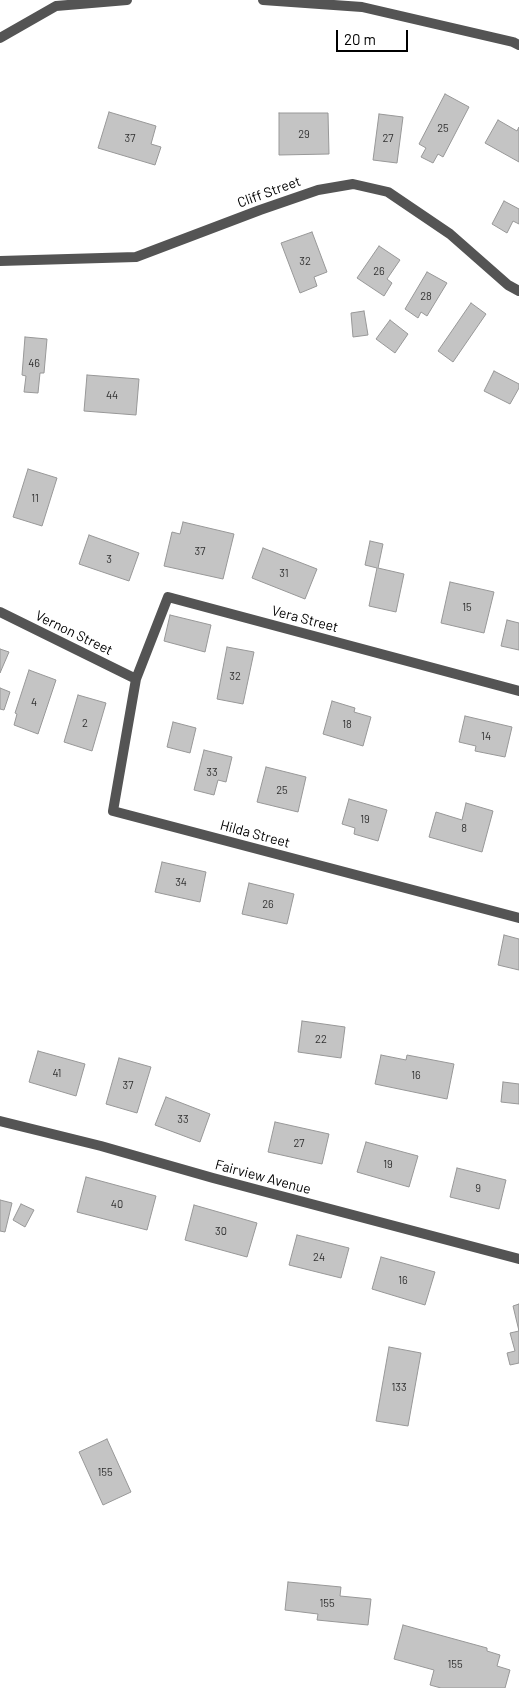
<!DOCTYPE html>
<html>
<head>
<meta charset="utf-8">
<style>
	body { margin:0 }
	#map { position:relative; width:519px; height:1688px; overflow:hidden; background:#fff; font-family:Barlow,sans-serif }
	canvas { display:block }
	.scale { position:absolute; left:336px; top:30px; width:72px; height:22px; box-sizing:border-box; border:2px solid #000; border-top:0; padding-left:6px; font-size:15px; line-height:18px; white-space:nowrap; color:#000; -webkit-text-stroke:4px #fff; paint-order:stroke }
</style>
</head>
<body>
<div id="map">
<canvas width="519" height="1688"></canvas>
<div class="scale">20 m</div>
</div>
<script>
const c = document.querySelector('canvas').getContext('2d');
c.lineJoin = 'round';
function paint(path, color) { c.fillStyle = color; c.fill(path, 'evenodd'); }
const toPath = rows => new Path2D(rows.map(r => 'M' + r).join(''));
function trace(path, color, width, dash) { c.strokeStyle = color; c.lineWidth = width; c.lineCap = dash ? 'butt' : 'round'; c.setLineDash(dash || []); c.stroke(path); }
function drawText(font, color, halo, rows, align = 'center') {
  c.font = font + ' Barlow,sans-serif'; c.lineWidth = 4; c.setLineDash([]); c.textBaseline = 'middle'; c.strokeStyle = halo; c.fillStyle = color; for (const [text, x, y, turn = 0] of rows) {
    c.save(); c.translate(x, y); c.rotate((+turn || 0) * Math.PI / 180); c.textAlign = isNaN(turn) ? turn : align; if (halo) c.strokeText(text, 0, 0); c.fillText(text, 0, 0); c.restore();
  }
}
const building = toPath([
	[445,94,469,107,443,157,438,154,433,163,421,157,426,148,419,144,445,94],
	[109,112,156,126,151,144,161,147,155,165,98,148,109,112],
	[279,113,328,113,329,154,279,155,279,113],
	[379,114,403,117,397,163,373,160,379,114],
	[498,120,517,131,519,127,519,162,485,143,498,120],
	[504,201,519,209,519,224,513,221,507,233,492,224,504,201],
	[312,232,327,272,314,277,317,286,300,293,281,243,312,232],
	[379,246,400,260,387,279,392,283,384,296,357,278,379,246],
	[427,272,447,283,427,316,421,312,418,318,405,309,427,272],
	[471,303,486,314,453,362,438,351,471,303],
	[364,311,368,335,353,337,351,313,364,311],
	[390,320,408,334,395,353,376,339,390,320],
	[25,337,47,339,44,373,40,373,38,393,24,392,26,376,22,375,25,337],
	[494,371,519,384,519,388,510,404,484,391,494,371],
	[87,375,139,379,136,415,84,411,87,375],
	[28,469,57,478,42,526,13,517,28,469],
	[183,522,234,534,223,579,164,566,172,532,180,534,183,522],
	[89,535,139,553,129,581,79,564,89,535],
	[370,541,383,544,378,568,404,574,396,612,369,606,377,568,365,565,370,541],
	[263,548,317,569,305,599,252,578,263,548],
	[450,582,494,592,484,633,441,623,450,582],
	[170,615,211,625,205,652,164,641,170,615],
	[507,620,519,623,519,650,501,646,507,620],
	[227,647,254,652,243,704,217,699,227,647],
	[0,649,9,652,0,673,0,649],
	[29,670,56,680,38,734,14,725,17,714,15,713,29,670],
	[0,688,10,692,4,710,0,709,0,688],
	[78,695,106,703,92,751,64,742,78,695],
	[332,701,355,708,354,712,371,717,363,746,323,734,332,701],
	[465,716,512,727,505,757,475,751,476,746,459,742,465,716],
	[173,722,196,728,190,753,167,747,173,722],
	[204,750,232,757,226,782,218,780,214,795,194,790,204,750],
	[266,767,306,777,298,812,257,802,266,767],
	[349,799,387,810,378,841,354,834,355,828,342,824,349,799],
	[466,803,493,811,482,852,429,837,436,812,462,820,466,803],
	[162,862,206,872,200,902,155,892,162,862],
	[249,883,294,894,287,924,242,914,249,883],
	[504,935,519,939,519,970,498,965,504,935],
	[302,1021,345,1027,341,1058,298,1052,302,1021],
	[38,1051,85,1064,76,1096,29,1082,38,1051],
	[381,1055,406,1060,407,1055,454,1064,447,1099,375,1084,381,1055],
	[119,1058,151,1067,137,1113,106,1104,119,1058],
	[503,1082,519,1084,519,1104,501,1102,503,1082],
	[166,1097,210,1114,200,1142,155,1125,166,1097],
	[275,1122,329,1134,322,1164,268,1152,275,1122],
	[366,1142,418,1156,409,1187,357,1172,366,1142],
	[457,1168,506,1180,499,1209,450,1197,457,1168],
	[86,1177,156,1196,147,1230,77,1212,86,1177],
	[0,1200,12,1203,5,1232,0,1231,0,1200],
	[21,1204,34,1210,25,1227,13,1220,21,1204],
	[194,1205,257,1223,247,1257,185,1240,194,1205],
	[297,1235,349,1248,341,1278,289,1265,297,1235],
	[381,1257,435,1272,425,1305,372,1289,381,1257],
	[519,1304,519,1363,510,1365,507,1353,515,1351,510,1333,519,1331,513,1306,519,1304],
	[389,1347,421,1353,408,1426,376,1421,389,1347],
	[107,1439,131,1492,103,1505,79,1452,107,1439],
	[288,1582,341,1587,340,1596,371,1599,368,1625,317,1620,318,1614,285,1610,288,1582],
	[403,1625,487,1648,487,1651,500,1655,497,1666,510,1670,505,1688,441,1688,430,1685,434,1670,394,1659,403,1625]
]);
paint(building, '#c4c4c4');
trace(building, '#989898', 1);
trace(toPath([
	[263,0,362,7,513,42,519,45],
	[0,38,56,6,127,0],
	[0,261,136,257,260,210,318,190,353,184,388,192,450,234,508,285,519,291],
	[0,612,136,679],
	[519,691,168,597,136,679,113,811,519,918],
	[0,1121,101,1146,213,1178,519,1259]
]), '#545454', 10);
drawText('11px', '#313131', null, [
	["25",443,128],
	["29",304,134],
	["37",130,138],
	["27",388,138],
	["32",305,261],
	["26",379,271],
	["28",426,296],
	["46",34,363],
	["44",112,395],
	["11",35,498],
	["37",200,551],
	["3",109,559],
	["31",284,573],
	["15",467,607],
	["32",235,676],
	["4",34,702],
	["2",85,723],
	["18",347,724],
	["14",486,736],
	["33",212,772],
	["25",282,790],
	["19",365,819],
	["8",464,828],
	["34",181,882],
	["26",268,904],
	["22",321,1039],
	["41",57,1073],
	["16",416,1075],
	["37",128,1085],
	["33",183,1119],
	["27",299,1143],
	["19",388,1164],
	["9",478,1188],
	["40",117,1204],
	["30",221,1231],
	["24",319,1257],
	["16",403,1280],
	["133",399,1387],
	["155",105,1472],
	["155",327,1603],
	["155",455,1664]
]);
drawText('14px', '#000', '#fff', [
	["Cliff Street",269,192,-20],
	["Vera Street",305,619,15],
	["Vernon Street",74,633,26],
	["Hilda Street",255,834,15],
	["Fairview Avenue",263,1177,15]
]);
</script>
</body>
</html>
